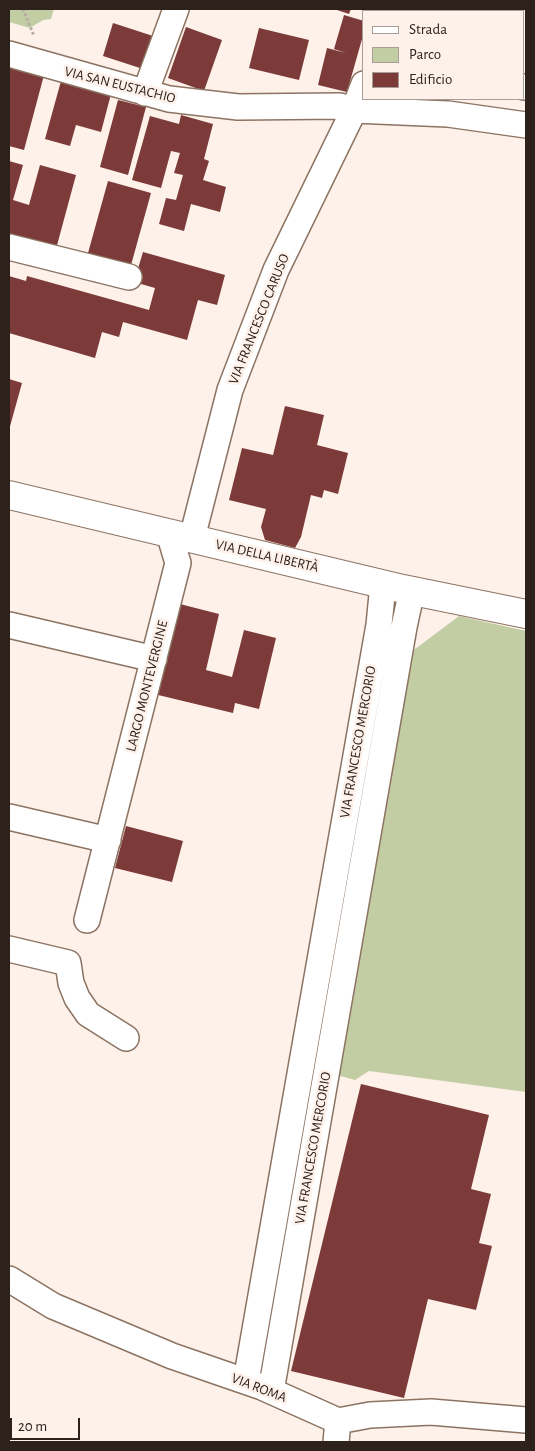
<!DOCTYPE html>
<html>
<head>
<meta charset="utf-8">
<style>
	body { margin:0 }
	#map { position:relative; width:535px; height:1451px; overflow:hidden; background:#fdf1ea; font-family:"Alegreya Sans",sans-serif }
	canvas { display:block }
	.frame { position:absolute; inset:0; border:10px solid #2c211b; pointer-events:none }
	.legend { position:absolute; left:362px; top:10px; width:162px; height:90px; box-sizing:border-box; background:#fdf1ea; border:1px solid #a99e97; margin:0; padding:6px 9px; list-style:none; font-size:15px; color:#2c211b }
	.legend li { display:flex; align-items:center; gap:10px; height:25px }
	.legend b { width:25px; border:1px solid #a99e97 }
	.scale { position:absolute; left:10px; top:1418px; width:70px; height:22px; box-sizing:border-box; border:2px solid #2c211b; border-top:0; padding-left:6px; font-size:15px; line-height:18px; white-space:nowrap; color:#2c211b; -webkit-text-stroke:4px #fdf1ea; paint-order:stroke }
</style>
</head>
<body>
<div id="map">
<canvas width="535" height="1451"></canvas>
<div class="frame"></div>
<ul class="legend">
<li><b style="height:6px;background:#fff"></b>Strada</li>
<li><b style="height:14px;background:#c3cda3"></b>Parco</li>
<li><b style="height:14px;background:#7c3a39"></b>Edificio</li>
</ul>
<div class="scale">20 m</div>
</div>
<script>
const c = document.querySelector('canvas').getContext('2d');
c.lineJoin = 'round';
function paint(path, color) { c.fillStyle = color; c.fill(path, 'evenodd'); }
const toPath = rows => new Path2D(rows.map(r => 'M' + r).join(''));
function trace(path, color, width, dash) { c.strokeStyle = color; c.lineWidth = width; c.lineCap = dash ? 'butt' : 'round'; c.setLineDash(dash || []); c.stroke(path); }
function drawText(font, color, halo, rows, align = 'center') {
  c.font = font + ' "Alegreya Sans",sans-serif'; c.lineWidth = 5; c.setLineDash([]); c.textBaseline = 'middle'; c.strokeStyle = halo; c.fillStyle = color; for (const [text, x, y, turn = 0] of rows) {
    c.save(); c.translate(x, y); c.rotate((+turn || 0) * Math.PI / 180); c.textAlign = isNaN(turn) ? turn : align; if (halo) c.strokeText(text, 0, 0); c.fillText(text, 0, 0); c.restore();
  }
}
paint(toPath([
	[9,9,54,9,51,19,43,20,30,28,9,22],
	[459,616,526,631,526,1092,369,1071,355,1080,337,1075,407,655]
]), '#c3cda3');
paint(toPath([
	[334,9,351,9,349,14],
	[344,15,364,21,364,32,347,92,318,85,327,48,346,53,334,49],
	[113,23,153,36,143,69,103,56],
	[186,27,222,40,204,91,168,78],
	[259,28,309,40,299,80,249,68],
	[9,65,44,75,24,150,9,146],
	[61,81,111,94,101,132,76,125,70,146,45,139],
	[118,100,146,107,128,175,100,167],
	[181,115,213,124,204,159,209,161,203,180,226,187,220,212,191,204,184,231,159,224,166,198,176,200,183,175,174,173,180,153,171,151,161,188,132,180,150,116,179,124],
	[9,161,23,165,13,200,29,205,40,165,76,175,56,249,9,237],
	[108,181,151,193,131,265,88,253],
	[143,252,225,275,217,305,198,300,187,340,123,322,119,337,102,332,95,358,9,333,9,276,26,281,27,276,149,310,155,288,134,282],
	[9,379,22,383,9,430],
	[285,406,324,415,317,445,348,453,338,494,324,490,322,498,311,495,301,537,295,548,265,540,261,527,266,509,229,500,242,448,273,455],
	[176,603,219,614,206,670,232,677,244,630,276,638,259,709,235,703,233,713,154,694],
	[126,826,183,841,172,882,115,868],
	[361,1084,489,1115,471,1189,491,1194,479,1243,492,1246,476,1310,428,1299,404,1398,291,1371]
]), '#7c3a39');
const minor = toPath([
	[391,11,392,9],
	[9,54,169,99,238,107,340,106,354,110,448,114,526,125],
	[524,87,526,87],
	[145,93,176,9],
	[9,247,129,277],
	[192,538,230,390,276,270,354,110,364,84],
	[9,625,154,659],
	[9,817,108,840],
	[87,920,178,563,169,533],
	[9,949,68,963,71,983,77,998,88,1014,126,1038],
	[9,1279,53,1306,172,1356,262,1387,338,1421,370,1415,431,1412,526,1420],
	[246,1381,379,625,383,584],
	[271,1391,404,627,412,590],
	[336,1442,338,1421]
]);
const major = toPath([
	[9,495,403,589,526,614]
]);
trace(minor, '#8c7362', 28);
trace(major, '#8c7362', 30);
trace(toPath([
	[23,9,34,36]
]), '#b6aba4', 3, [2.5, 2.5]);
trace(minor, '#fff', 25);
trace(major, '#fff', 28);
drawText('14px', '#2c211b', '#fdf1ea', [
	["VIA SAN EUSTACHIO",120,85,14],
	["VIA FRANCESCO CARUSO",259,319,-68],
	["VIA DELLA LIBERTÀ",267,556,13],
	["LARGO MONTEVERGINE",147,686,-76],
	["VIA FRANCESCO MERCORIO",358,742,-80],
	["VIA FRANCESCO MERCORIO",313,1148,-80],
	["VIA ROMA",259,1388,21]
]);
</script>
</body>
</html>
